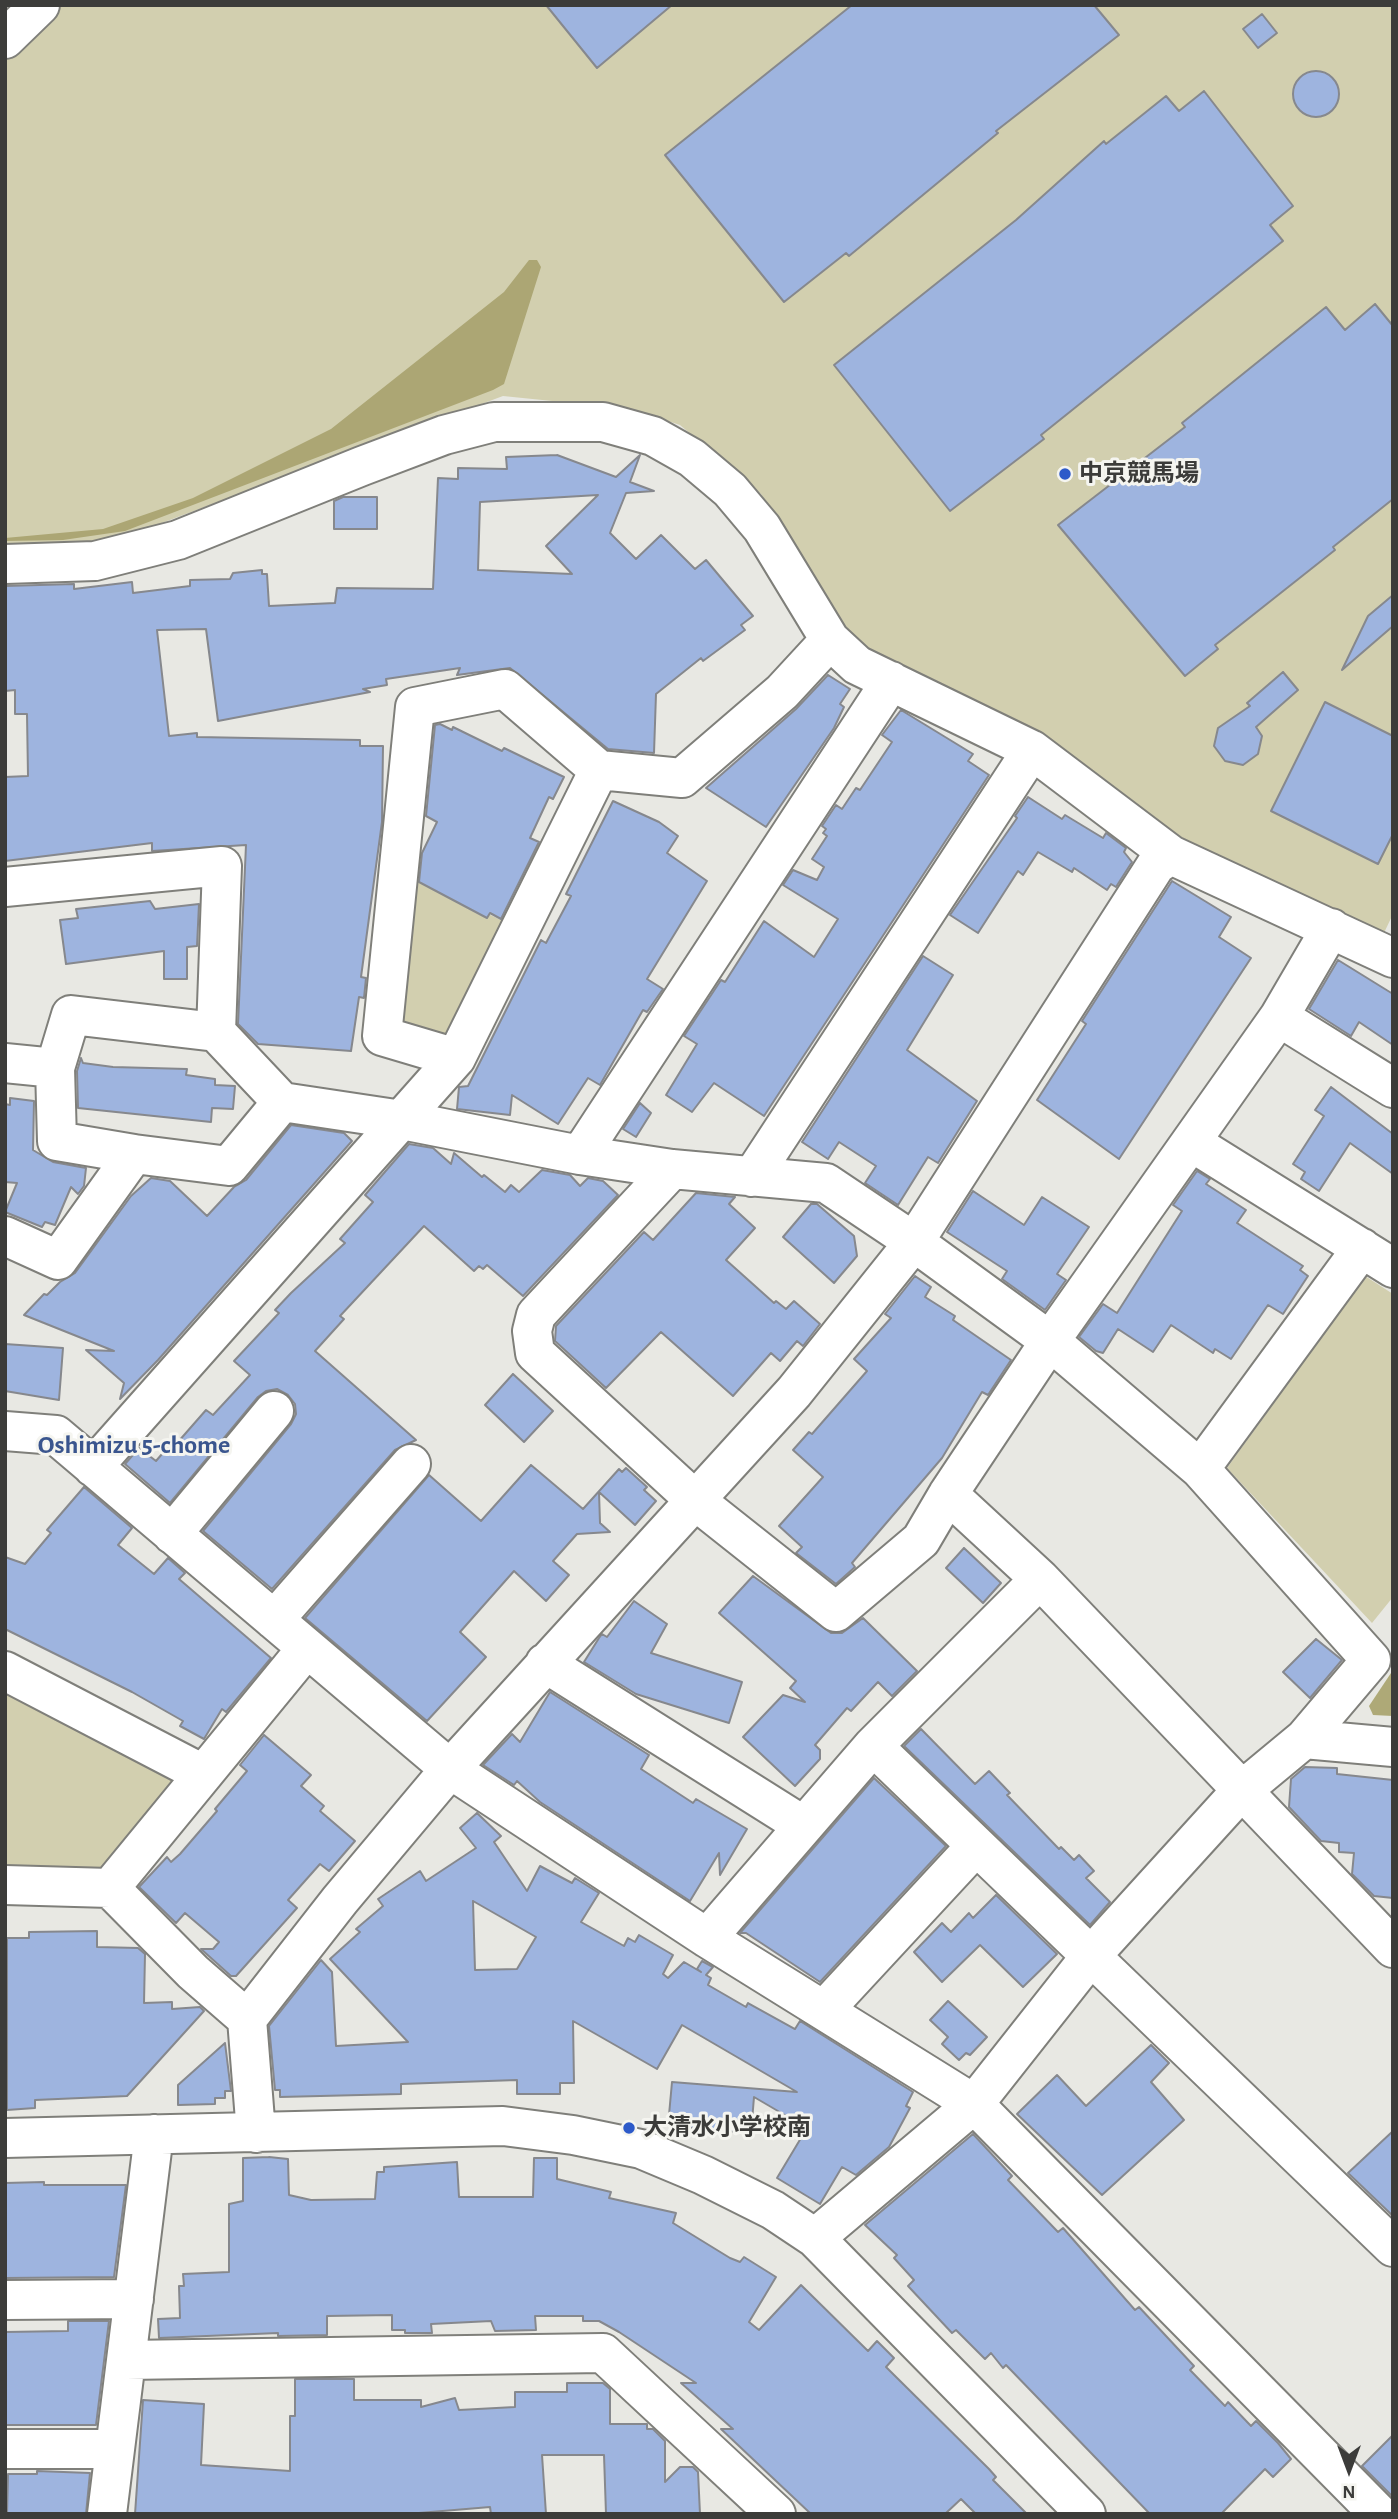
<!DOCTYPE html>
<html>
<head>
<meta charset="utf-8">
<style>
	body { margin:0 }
	#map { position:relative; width:1398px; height:2519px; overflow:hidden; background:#e8e8e3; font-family:"Alegreya Sans",sans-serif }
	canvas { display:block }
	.frame { position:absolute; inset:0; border:7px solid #3c3c3a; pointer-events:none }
	.north { position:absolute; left:1314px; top:2435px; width:70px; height:70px; -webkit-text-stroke:5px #f5f5f0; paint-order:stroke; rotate:180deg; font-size:19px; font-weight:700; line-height:28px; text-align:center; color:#3c3c3a }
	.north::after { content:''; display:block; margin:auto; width:24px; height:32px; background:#3c3c3a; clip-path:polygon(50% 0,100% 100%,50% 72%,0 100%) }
</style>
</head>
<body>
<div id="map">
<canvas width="1398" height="2519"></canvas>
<div class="frame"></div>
<div class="north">N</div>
</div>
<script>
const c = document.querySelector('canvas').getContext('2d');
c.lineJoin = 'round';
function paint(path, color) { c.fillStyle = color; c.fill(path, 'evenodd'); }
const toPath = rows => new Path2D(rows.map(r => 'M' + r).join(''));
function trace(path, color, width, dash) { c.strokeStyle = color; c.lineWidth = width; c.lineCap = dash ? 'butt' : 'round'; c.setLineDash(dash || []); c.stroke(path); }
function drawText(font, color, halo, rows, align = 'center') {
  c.font = font + ' "Alegreya Sans","Noto Sans JP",sans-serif'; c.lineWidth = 6; c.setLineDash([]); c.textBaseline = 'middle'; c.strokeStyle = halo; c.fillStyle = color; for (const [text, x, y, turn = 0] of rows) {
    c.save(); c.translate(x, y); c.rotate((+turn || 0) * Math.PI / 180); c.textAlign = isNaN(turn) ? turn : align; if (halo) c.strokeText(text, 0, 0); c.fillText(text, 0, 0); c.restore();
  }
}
paint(toPath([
	[62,5,1393,5,1393,914,1383,935,1189,846,848,635,761,494,680,425,631,409,503,396,124,537,63,545,5,544,5,60],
	[413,878,505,922,450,1040,396,1024],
	[1365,1276,1393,1294,1393,1597,1372,1623,1227,1468],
	[5,1685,178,1777,100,1868,5,1865]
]), '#d2cfaf');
paint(toPath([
	[529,260,537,260,541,267,504,384,493,390,125,531,63,540,5,541,5,538,103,529,193,498,331,429,504,292]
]), '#aca674');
paint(toPath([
	[1393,1670,1393,1716,1373,1715,1369,1706]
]), '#aea977');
const building = toPath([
	[546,5,672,5,597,68,546,5],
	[852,5,1094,5,1119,35,996,131,998,133,849,256,846,253,784,302,665,155,852,5],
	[1262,14,1277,33,1258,48,1243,29,1262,14],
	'1293 94a23 23 0 1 1 46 0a23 23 0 1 1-46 0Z',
	[1204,91,1293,206,1270,225,1283,241,1041,435,1044,439,950,511,834,365,1016,220,1104,141,1106,144,1166,96,1179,111,1204,91],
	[1375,304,1393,326,1393,499,1333,547,1335,550,1215,645,1218,649,1185,676,1058,525,1185,427,1182,423,1326,307,1345,330,1375,304],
	[557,455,616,477,640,455,630,482,654,491,626,493,610,533,636,559,661,535,695,569,706,560,753,616,741,625,745,630,703,661,701,658,656,694,654,753,608,749,510,668,457,675,460,668,386,679,387,685,363,689,370,692,218,721,206,629,157,630,169,736,197,733,197,737,360,740,360,746,383,746,382,822,361,977,366,978,364,998,359,997,351,1051,258,1044,238,1024,246,845,152,851,152,843,5,861,5,777,28,776,27,714,15,714,15,690,5,691,5,586,74,584,74,589,132,582,133,593,190,586,190,580,230,579,233,573,262,570,262,574,267,574,269,606,335,603,337,588,433,589,438,478,458,479,458,468,507,469,506,457,557,455],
	[598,495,546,546,572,574,478,570,480,502,598,495],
	[343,497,377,497,377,529,334,529,334,501,343,497],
	[1393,595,1393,626,1342,670,1368,616,1393,595],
	[1283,672,1298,690,1256,727,1262,736,1258,754,1243,765,1225,761,1214,746,1218,728,1250,706,1247,703,1283,672],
	[828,675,850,689,840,704,844,707,834,728,766,827,706,788,796,709,828,675],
	[1325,702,1393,736,1393,834,1378,864,1271,811,1325,702],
	[901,710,973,754,968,761,989,775,764,1116,714,1083,692,1112,666,1095,697,1044,684,1036,721,980,725,982,764,921,814,957,838,919,783,885,793,870,817,880,824,867,812,859,827,836,823,833,826,829,822,826,836,805,842,809,856,788,860,790,892,742,882,735,901,710],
	[440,724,452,730,453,727,502,751,504,748,564,777,553,799,549,797,530,838,539,842,501,919,490,913,487,918,419,882,422,853,437,822,426,816,435,725,440,724],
	[1028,797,1062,819,1065,815,1103,838,1106,833,1126,848,1124,852,1132,862,1116,887,1111,884,1107,890,1074,868,1072,872,1038,852,1023,875,1018,871,978,933,950,915,1017,818,1015,816,1028,797],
	[613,801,659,822,678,836,667,853,707,881,647,979,663,989,647,1012,643,1010,600,1085,588,1078,558,1124,512,1095,510,1115,457,1109,459,1087,468,1086,541,940,546,943,571,896,566,894,613,801],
	[1172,881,1231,917,1219,937,1251,958,1119,1159,1037,1100,1086,1024,1082,1021,1172,881],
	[150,901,155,909,199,904,197,946,187,947,187,979,164,979,164,951,66,964,60,920,78,918,76,909,150,901],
	[923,956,953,975,907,1050,977,1101,938,1163,928,1157,898,1205,865,1183,876,1166,839,1142,828,1159,802,1142,923,956],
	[1338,960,1393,994,1393,1045,1359,1022,1351,1036,1309,1009,1338,960],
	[81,1058,83,1063,113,1067,187,1069,186,1075,215,1079,215,1085,235,1086,233,1109,212,1108,211,1122,78,1108,77,1071,81,1058],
	[1331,1087,1393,1134,1393,1174,1350,1143,1319,1191,1301,1179,1305,1172,1293,1164,1324,1116,1315,1110,1331,1087],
	[10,1098,34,1101,33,1150,53,1162,86,1168,84,1186,78,1194,71,1187,55,1225,45,1222,42,1227,5,1212,17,1183,5,1182,5,1104,10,1105,10,1098],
	[640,1103,651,1113,636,1137,623,1129,640,1103],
	[291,1125,344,1133,352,1141,158,1360,120,1399,124,1383,86,1350,114,1351,24,1315,44,1294,47,1295,60,1282,75,1273,131,1196,151,1178,170,1181,207,1216,234,1187,246,1180,291,1125],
	[409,1144,433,1148,451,1164,454,1153,482,1177,484,1175,505,1192,511,1185,519,1192,542,1170,570,1175,580,1186,588,1178,603,1181,618,1195,523,1296,487,1265,483,1269,479,1266,474,1271,424,1226,340,1316,344,1319,315,1351,416,1440,395,1450,272,1589,203,1531,291,1424,296,1414,295,1404,288,1395,277,1389,266,1391,258,1397,170,1503,125,1464,139,1448,156,1461,168,1447,171,1450,206,1410,213,1415,250,1375,234,1361,279,1313,275,1310,291,1293,345,1243,340,1239,373,1202,365,1195,409,1144],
	[1197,1171,1210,1179,1206,1184,1246,1210,1237,1223,1303,1266,1300,1270,1308,1276,1283,1314,1268,1305,1231,1359,1215,1349,1213,1353,1171,1325,1153,1352,1118,1329,1103,1353,1096,1351,1079,1337,1103,1304,1117,1313,1182,1211,1173,1205,1197,1171],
	[973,1191,1024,1225,1042,1197,1089,1227,1057,1274,1066,1280,1045,1310,1002,1279,1007,1271,947,1232,973,1191],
	[696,1193,735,1197,729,1204,755,1228,726,1260,774,1303,776,1301,786,1309,794,1301,820,1324,803,1346,797,1341,780,1361,771,1353,733,1396,661,1332,606,1388,555,1341,556,1326,644,1232,653,1240,696,1193],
	[811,1204,817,1204,854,1236,857,1256,834,1283,783,1237,811,1204],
	[915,1276,931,1287,925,1297,955,1316,953,1320,1011,1360,988,1395,982,1392,942,1458,852,1563,855,1567,836,1584,796,1553,802,1547,779,1526,823,1477,793,1450,809,1432,812,1434,867,1371,854,1359,891,1318,885,1314,915,1276],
	[5,1344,63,1348,59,1400,5,1391,5,1344],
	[513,1374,553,1411,524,1442,485,1405,513,1374],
	[531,1465,583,1509,619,1469,622,1472,626,1468,647,1487,644,1490,656,1501,635,1525,599,1492,600,1523,610,1532,577,1534,553,1561,569,1575,546,1601,514,1571,460,1632,486,1657,427,1721,305,1618,429,1475,481,1521,531,1465],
	[84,1487,132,1528,118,1545,154,1574,168,1558,185,1573,179,1579,271,1658,226,1712,222,1709,204,1739,180,1726,183,1721,132,1692,5,1629,5,1557,25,1564,51,1533,47,1530,84,1487],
	[964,1548,1001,1583,983,1603,946,1568,964,1548],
	[753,1576,831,1633,842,1633,863,1618,917,1671,892,1696,878,1682,851,1711,847,1708,815,1745,820,1750,820,1759,795,1786,743,1737,783,1695,805,1702,790,1688,796,1681,719,1613,753,1576],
	[634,1601,667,1624,651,1653,742,1682,729,1723,636,1694,584,1662,599,1638,602,1634,607,1637,634,1601],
	[1316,1639,1342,1660,1310,1698,1283,1672,1316,1639],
	[550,1692,649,1755,641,1769,693,1803,696,1799,747,1829,720,1875,719,1853,690,1901,540,1802,517,1781,514,1785,483,1765,512,1734,520,1742,550,1692],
	[921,1729,975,1784,989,1771,1010,1793,1007,1795,1059,1849,1061,1847,1074,1860,1079,1855,1094,1871,1086,1878,1110,1902,1090,1925,904,1746,921,1729],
	[264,1735,311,1775,301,1786,324,1806,320,1811,355,1841,329,1871,320,1864,288,1900,297,1908,236,1976,231,1976,201,1949,213,1949,219,1942,185,1913,176,1923,139,1887,167,1857,171,1862,180,1854,217,1811,215,1809,247,1771,240,1765,264,1735],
	[1305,1767,1337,1768,1337,1774,1393,1780,1393,1898,1374,1896,1352,1874,1354,1853,1339,1852,1339,1843,1321,1841,1289,1807,1291,1779,1305,1767],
	[874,1778,946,1846,820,1982,746,1933,740,1933,874,1778],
	[477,1813,501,1836,494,1842,527,1891,540,1866,572,1883,575,1878,599,1893,581,1922,624,1946,628,1938,635,1942,639,1935,673,1955,663,1974,668,1978,684,1962,701,1972,697,1969,702,1961,713,1967,706,1975,711,1978,708,1985,746,2007,748,2003,795,2029,800,2021,913,2092,906,2106,910,2108,889,2147,856,2175,842,2167,820,2204,777,2178,807,2128,754,2097,751,2133,668,2126,672,2082,797,2092,682,2025,657,2069,573,2021,574,2083,560,2083,560,2094,517,2094,517,2080,401,2084,401,2094,280,2097,280,2090,275,2090,269,2026,321,1960,332,1972,336,2046,408,2042,330,1959,360,1932,356,1929,383,1906,378,1899,420,1871,426,1881,476,1848,460,1828,477,1813],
	[473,1901,536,1937,517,1969,475,1970,473,1901],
	[996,1895,1057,1954,1023,1987,980,1945,942,1982,914,1952,942,1923,951,1932,969,1913,973,1918,996,1895],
	[97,1931,97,1947,138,1948,145,1954,144,2003,172,2002,172,2009,200,2007,204,2011,127,2096,35,2100,35,2108,7,2110,7,1938,29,1938,29,1932,97,1931],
	[948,2001,987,2037,970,2055,966,2053,959,2060,942,2044,948,2037,930,2020,948,2001],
	[225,2043,231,2091,225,2091,225,2098,215,2098,215,2104,178,2105,178,2085,225,2043],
	[1151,2045,1169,2063,1151,2082,1184,2120,1102,2195,1017,2114,1057,2075,1086,2106,1151,2045],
	[1393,2131,1393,2216,1348,2173,1393,2131],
	[973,2134,1012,2176,1008,2180,1058,2232,1063,2228,1135,2310,1139,2307,1194,2366,1190,2370,1225,2406,1228,2402,1251,2426,1256,2421,1278,2443,1291,2459,1273,2477,1265,2469,1221,2514,1150,2514,1006,2365,1003,2368,991,2353,985,2359,956,2330,952,2333,908,2286,914,2280,894,2258,897,2255,865,2225,973,2134],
	[269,2157,288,2159,289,2195,311,2200,375,2199,377,2172,384,2172,384,2167,457,2162,459,2197,533,2197,534,2158,557,2158,557,2179,611,2192,609,2198,676,2213,673,2223,730,2258,740,2262,744,2257,776,2277,749,2322,759,2330,801,2285,868,2351,877,2341,894,2358,886,2367,989,2469,996,2477,993,2480,1027,2514,976,2514,961,2499,945,2514,811,2514,721,2429,733,2429,681,2383,696,2383,619,2332,599,2321,583,2321,583,2316,535,2316,536,2330,495,2331,491,2321,431,2324,432,2333,405,2333,405,2330,392,2330,392,2315,327,2316,327,2335,278,2336,278,2333,159,2338,158,2319,180,2318,179,2286,184,2286,183,2274,229,2272,229,2204,243,2201,243,2158,269,2157],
	[44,2182,44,2185,126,2185,114,2277,5,2278,5,2183,44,2182],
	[68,2321,109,2321,96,2425,5,2425,5,2332,68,2331,68,2321],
	[295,2379,354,2379,354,2400,421,2400,421,2407,455,2398,459,2410,515,2407,515,2392,567,2392,567,2383,603,2383,610,2389,610,2424,647,2424,647,2429,653,2429,665,2441,665,2482,680,2467,693,2467,698,2472,700,2514,606,2514,604,2455,542,2455,546,2514,491,2514,490,2507,407,2514,135,2514,143,2400,204,2404,201,2465,290,2471,290,2416,295,2416,295,2379],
	[1393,2435,1393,2497,1362,2466,1393,2435],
	[37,2471,90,2473,86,2514,7,2514,8,2474,37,2474,37,2471]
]);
paint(building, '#9eb4df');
trace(building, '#86888d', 2);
const minor = toPath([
	[5,39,40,5],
	[5,564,95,561,178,540,362,466,444,435,494,422,603,422,653,436,692,458,730,490,762,528,830,640,857,665,1032,750,1171,855,1393,958],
	[5,887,222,866,216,1032,282,1102,402,1120,580,1155,672,1169,826,1183,914,1242,1050,1341,1200,1469,1371,1660,1304,1739,1240,1792,1090,1957,974,2104,815,2238],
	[1279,1017,1393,1088],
	[456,1058,382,1036,415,707,505,689,599,770],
	[5,1063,55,1068],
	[1191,1142,1393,1268],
	[134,1154,57,1141,55,1068,71,1015,216,1032],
	[580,1155,891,681],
	[672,1169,536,1315,532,1331,535,1353,696,1501,836,1612,921,1540,948,1494,1050,1341,1279,1017,1331,928],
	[752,1177,1032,750],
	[5,1236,58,1260,134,1154,229,1166,282,1102],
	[5,1431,56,1435,450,1769,707,1938,974,2104,1379,2514],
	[93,1467,456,1058,599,770,682,778,782,692,830,640],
	[1200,1469,1362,1248],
	[948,1494,1040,1579,1393,1948],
	[172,1534,274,1411],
	[274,1620,411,1464],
	[545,1663,804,1826],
	[5,1671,203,1774],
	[1304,1739,1393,1747],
	[873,1746,1393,2247],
	[5,1885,110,1888,193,1972,247,2019],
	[110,1888,307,1648],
	[707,1938,873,1746,1040,1579],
	[824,2010,976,1846],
	[256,2133,247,2019,340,1900,450,1769,794,1392,914,1242,1156,865,1171,855],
	[5,2138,503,2126,573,2135,641,2149,703,2175,773,2210,815,2238,1086,2514],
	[5,2300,134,2299],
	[126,2360,603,2353,776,2514],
	[5,2449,113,2449],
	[107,2514,154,2134]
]);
trace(minor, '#7f7f7a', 42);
trace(minor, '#fff', 38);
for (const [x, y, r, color] of [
	[1065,474,7,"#2d5ac9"],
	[629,2128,7,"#2d5ac9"]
]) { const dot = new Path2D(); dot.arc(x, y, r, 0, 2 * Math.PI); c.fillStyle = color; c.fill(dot); trace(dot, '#f5f5f0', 2.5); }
drawText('bold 24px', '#3c3c3a', '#f5f5f0', [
	["中京競馬場",1079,474],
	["大清水小学校南",643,2128]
], 'left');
drawText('bold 26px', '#3a558e', '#f5f5f0', [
	["Oshimizu 5-chome",134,1445]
]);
</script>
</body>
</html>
